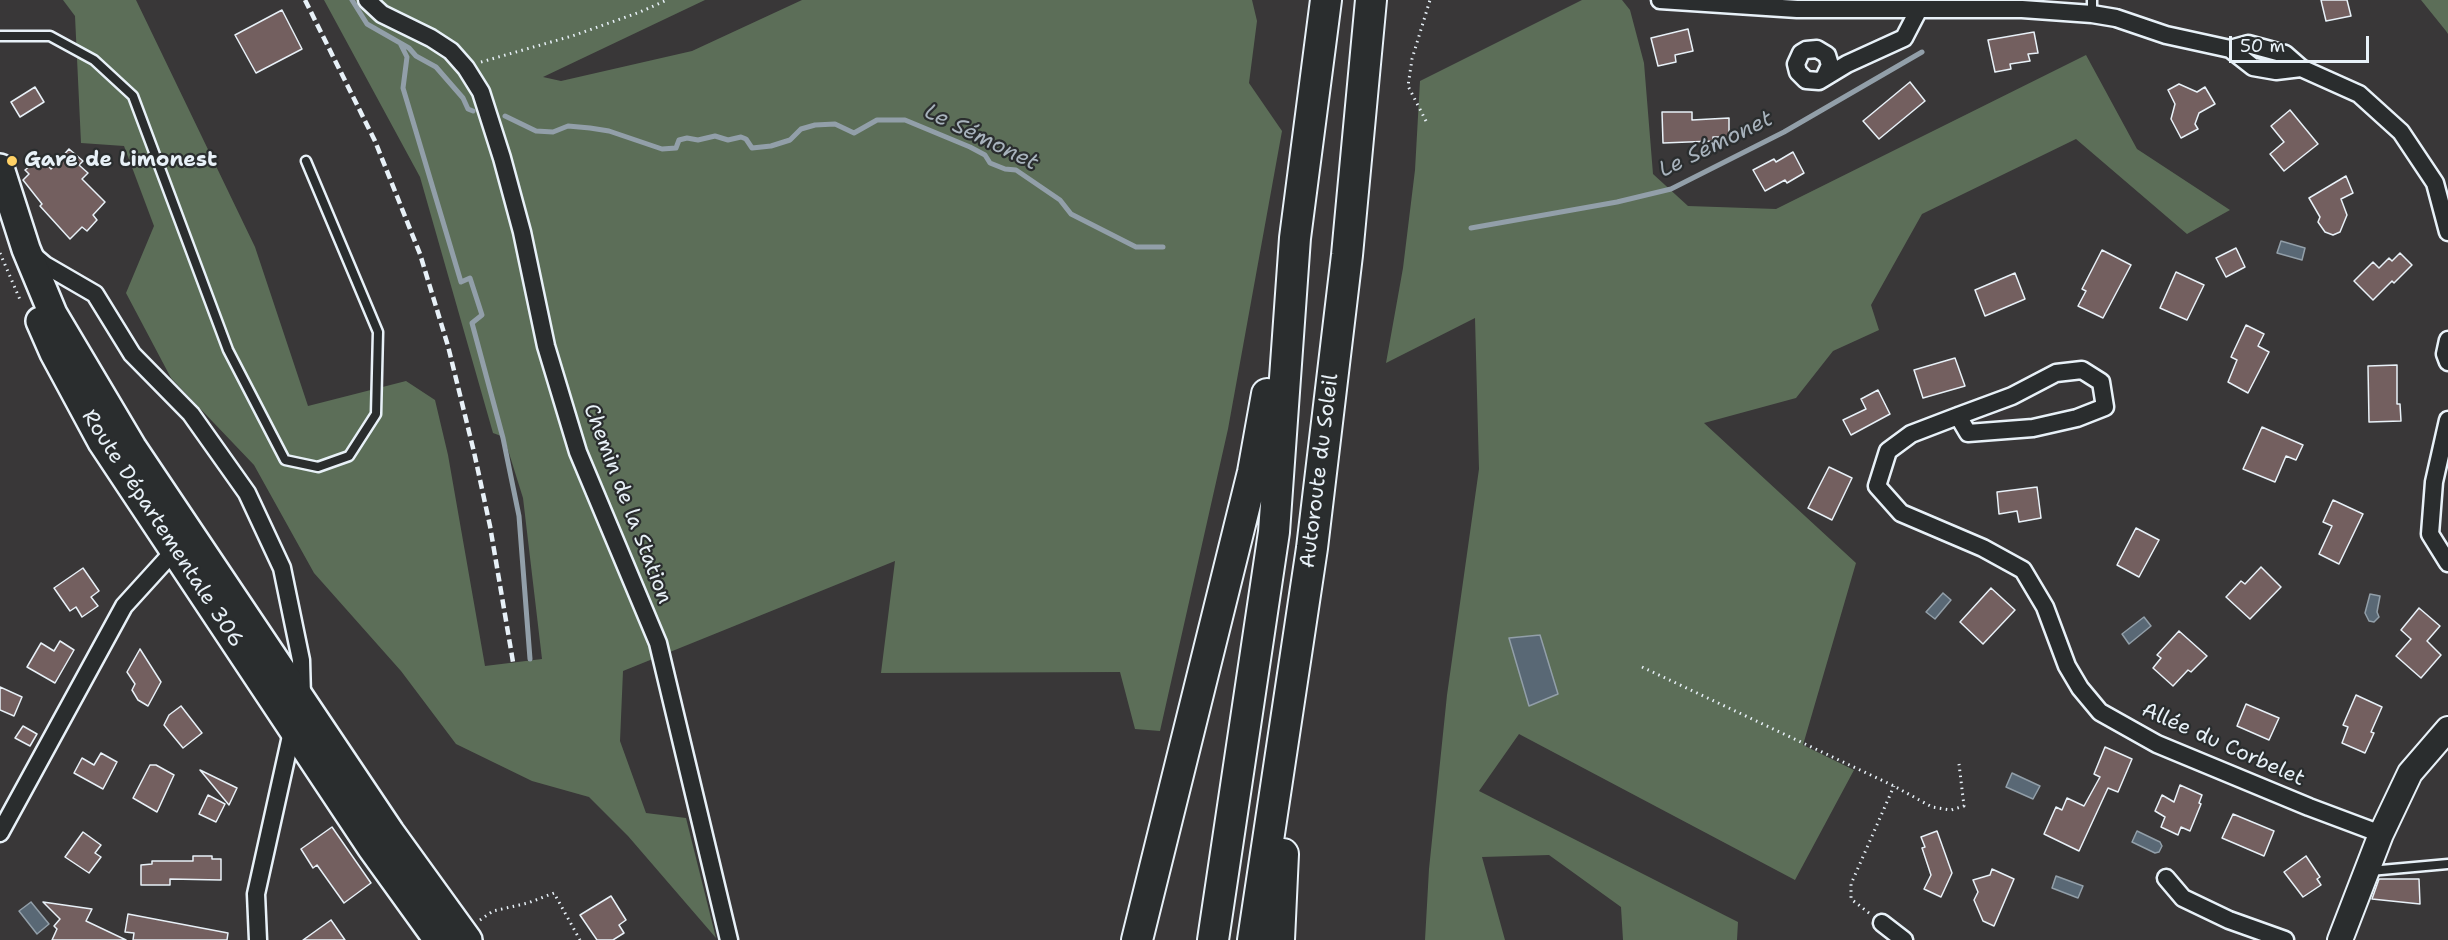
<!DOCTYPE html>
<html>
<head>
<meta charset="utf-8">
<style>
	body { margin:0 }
	#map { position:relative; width:2448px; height:940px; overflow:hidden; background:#393738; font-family:"Shantell Sans",sans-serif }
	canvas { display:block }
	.scale { position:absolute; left:2229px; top:36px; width:140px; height:27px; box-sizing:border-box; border:3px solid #e8f1f8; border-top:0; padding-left:8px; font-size:18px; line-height:21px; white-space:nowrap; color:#e8f1f8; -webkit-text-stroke:4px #2a2d2e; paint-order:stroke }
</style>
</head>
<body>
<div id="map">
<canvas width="2448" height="940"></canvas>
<div class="scale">50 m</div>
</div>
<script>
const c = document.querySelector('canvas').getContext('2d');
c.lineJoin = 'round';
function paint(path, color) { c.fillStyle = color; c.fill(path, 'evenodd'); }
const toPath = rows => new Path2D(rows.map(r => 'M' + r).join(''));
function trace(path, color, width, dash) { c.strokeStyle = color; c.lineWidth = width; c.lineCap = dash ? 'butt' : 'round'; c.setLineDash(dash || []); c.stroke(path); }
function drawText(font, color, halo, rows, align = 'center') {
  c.font = font + ' "Shantell Sans",sans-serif'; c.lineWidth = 4.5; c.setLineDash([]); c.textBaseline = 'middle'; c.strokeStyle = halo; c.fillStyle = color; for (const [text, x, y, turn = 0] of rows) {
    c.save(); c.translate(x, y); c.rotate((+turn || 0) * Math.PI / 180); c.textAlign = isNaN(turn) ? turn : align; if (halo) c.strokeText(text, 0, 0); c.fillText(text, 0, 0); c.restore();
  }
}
paint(toPath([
	[63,0,136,0,255,247,308,406,406,381,435,400,448,455,485,666,542,659,523,498,504,437,493,433,420,177,324,0,705,0,543,77,561,81,692,51,802,0,1252,0,1257,21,1249,83,1282,131,1228,429,1160,731,1135,729,1120,672,881,673,895,561,623,671,620,741,646,813,686,818,716,938,628,836,589,797,532,781,456,744,401,671,314,573,254,465,171,378,126,293,154,226,124,146,81,143,75,16],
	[1582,0,1622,0,1630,10,1644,63,1653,174,1688,206,1776,209,2086,55,2137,149,2230,210,2187,234,2076,139,1922,214,1871,305,1879,330,1833,351,1796,398,1704,423,1856,563,1803,745,1854,770,1795,880,1519,734,1479,791,1738,922,1737,940,1623,940,1621,907,1549,855,1482,857,1505,940,1425,940,1429,869,1447,695,1479,469,1475,318,1386,363,1403,268,1415,170,1420,81],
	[1540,635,1529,706,1509,638],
	[2421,0,2448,0,2448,34,2446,31]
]), '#5c6e58');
const water = toPath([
	[2281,241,2305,248,2302,260,2277,253,2281,241],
	[1943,593,1951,600,1935,619,1926,612,1943,593],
	[2370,594,2380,596,2377,612,2379,617,2374,622,2369,621,2365,613,2370,594],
	[2144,617,2151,626,2129,644,2122,634,2144,617],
	[1540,635,1558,694,1529,706,1509,638,1540,635],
	[2012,773,2040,786,2033,799,2006,787,2012,773],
	[2137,831,2160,842,2162,846,2159,852,2155,853,2132,842,2137,831],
	[2056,876,2083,886,2078,898,2052,888,2056,876],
	[31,902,49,924,37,934,19,911,31,902]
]);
paint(water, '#596875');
trace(water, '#929fa9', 1.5);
trace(toPath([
	[352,0,367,24,409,48,416,56,436,67,463,98,468,109,473,111],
	[401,45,407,57,403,88,461,282,470,278,482,315,472,323,503,438,519,516,530,659],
	[505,116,536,131,553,132,568,126,590,128,609,131,662,149,676,148,679,140,687,138,698,140,715,136,728,140,741,137,746,139,752,148,771,146,790,140,801,129,815,125,835,124,854,133,877,120,905,120,970,147,985,155,990,163,1005,169,1016,170,1060,200,1071,214,1136,247,1163,247],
	[1471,228,1617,202,1671,189,1784,132,1922,52]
]), '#929fa9', 5);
const building = toPath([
	[2321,0,2347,0,2351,16,2326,21,2321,0],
	[282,10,302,49,256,73,235,35,282,10],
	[1688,29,1693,51,1675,55,1676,62,1658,66,1651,38,1688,29],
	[2034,32,2038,53,2028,54,2030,61,2010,64,2011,69,1995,72,1988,40,2034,32],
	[1910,82,1925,101,1879,139,1863,121,1910,82],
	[2179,84,2197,92,2205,87,2215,104,2199,113,2195,124,2198,129,2181,138,2171,119,2175,104,2168,90,2179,84],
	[35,87,44,102,20,117,11,102,35,87],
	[2290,110,2318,144,2284,171,2270,154,2284,142,2271,126,2290,110],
	[1662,112,1692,112,1692,120,1729,118,1729,137,1713,137,1713,141,1663,143,1662,112],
	[69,149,83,161,79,165,88,173,82,179,105,202,93,215,97,220,87,231,82,227,70,239,40,206,42,204,23,180,29,174,25,170,39,159,43,163,45,162,51,169,69,149],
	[1793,152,1804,173,1787,183,1785,180,1765,191,1753,170,1774,159,1776,162,1793,152],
	[2346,176,2353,193,2341,199,2347,215,2340,232,2333,235,2325,232,2318,222,2320,217,2309,198,2346,176],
	[2236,248,2245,267,2226,277,2216,258,2236,248],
	[2102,250,2131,265,2103,318,2078,306,2086,291,2082,289,2102,250],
	[2400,253,2412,265,2394,283,2392,281,2373,300,2354,281,2373,262,2379,268,2389,258,2392,261,2400,253],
	[2176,272,2204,285,2187,320,2160,308,2176,272],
	[2015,273,2025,299,1985,316,1975,290,2015,273],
	[2246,325,2264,334,2258,346,2269,352,2248,393,2228,382,2237,360,2231,357,2246,325],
	[1955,358,1965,386,1923,398,1914,370,1955,358],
	[2397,365,2397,404,2400,404,2401,421,2369,422,2368,366,2397,365],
	[1878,390,1890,414,1851,435,1843,420,1866,409,1861,399,1878,390],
	[2262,427,2303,445,2296,460,2286,456,2275,482,2243,469,2262,427],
	[1829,467,1852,478,1832,520,1808,508,1829,467],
	[2037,487,2041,518,2019,522,2017,511,1999,514,1997,492,2037,487],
	[2333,500,2363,514,2339,564,2319,554,2332,526,2323,522,2333,500],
	[2136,528,2159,540,2139,577,2117,565,2136,528],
	[2261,567,2281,587,2250,619,2226,597,2241,581,2245,584,2261,567],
	[83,568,99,591,91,597,98,606,82,617,76,607,70,611,54,588,83,568],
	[1991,588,2015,610,1983,644,1960,622,1991,588],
	[2419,608,2440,626,2427,641,2441,655,2421,678,2396,656,2411,639,2401,630,2419,608],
	[2179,631,2207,656,2191,672,2188,670,2173,686,2153,668,2161,658,2157,655,2179,631],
	[60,641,74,650,55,683,27,667,41,643,54,651,60,641],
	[140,649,161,682,148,706,138,700,132,690,135,684,127,672,140,649],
	[0,687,22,697,14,716,0,710,0,687],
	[2356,695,2382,707,2371,732,2374,733,2365,753,2342,743,2348,727,2343,725,2356,695],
	[2246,704,2279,718,2269,740,2237,726,2246,704],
	[181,706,202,733,183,748,164,725,169,715,181,706],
	[23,726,37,734,30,746,15,738,23,726],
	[2105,747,2132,759,2118,792,2108,788,2079,851,2044,834,2056,807,2062,810,2067,798,2084,806,2100,777,2094,774,2105,747],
	[101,753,117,762,103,789,74,773,82,758,94,765,101,753],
	[150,765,156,765,174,775,157,812,133,798,150,765],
	[200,770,237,788,229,805,200,770],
	[2180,785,2202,795,2199,803,2201,804,2190,831,2181,827,2178,835,2161,827,2165,817,2155,811,2162,795,2174,802,2180,785],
	[208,795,225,804,216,822,199,814,208,795],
	[2233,814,2274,831,2264,856,2222,838,2233,814],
	[332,827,371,883,344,903,317,865,313,868,301,849,332,827],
	[1937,831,1952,873,1941,897,1924,889,1931,875,1922,848,1925,847,1921,837,1937,831],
	[83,832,101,845,95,853,101,857,89,873,65,857,83,832],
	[193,856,212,856,212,859,221,859,221,880,170,879,170,885,141,885,141,865,152,864,152,861,193,861,193,856],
	[2306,856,2320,877,2317,879,2321,885,2303,897,2284,872,2306,856],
	[1992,869,2014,879,1994,926,1983,921,1974,900,1978,892,1973,880,1990,875,1992,869],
	[2379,879,2419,879,2420,904,2372,899,2379,879],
	[611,896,626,920,619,925,624,933,613,940,597,940,580,915,611,896],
	[43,902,92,909,86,921,126,940,52,940,57,929,54,926,60,919,43,902],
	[128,914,228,933,227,940,133,940,134,933,125,932,128,914],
	[331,920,345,940,303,940,331,920]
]);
paint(building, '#735f5f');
trace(building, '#e8f1f8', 1.5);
const lane = toPath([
	[2092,0,2092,14],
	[0,36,50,36,94,60,133,96,228,350,285,460,318,467,349,456,376,414,378,332,306,161],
	[2370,871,2448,864]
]);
const street = toPath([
	[367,0,382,14,431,38,451,51,466,68,481,92,502,158,522,232,546,346,578,452,658,643,729,940],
	[1660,0,1797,9,2022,9,2092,14,2116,18,2166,35,2230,49,2253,67,2276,71,2301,68],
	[2230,49,2248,44,2285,54,2301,68,2359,94,2401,132,2435,183,2448,232],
	[1824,78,1830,65,1827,55,1817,49,1806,50,1801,53,1796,64,1798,72,1806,80,1819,81,1824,78,1847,64,1904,38,1918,11],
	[31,253,45,265,95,294,132,354,191,414,247,493,282,568,301,660,302,697],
	[2448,340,2445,354,2448,362],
	[1958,416,1968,433,2033,428,2077,418,2105,407,2101,382,2082,370,2056,373,2012,396,1958,416,1911,434,1888,451,1877,486,1901,513,1983,548,2023,570,2045,607,2067,666,2080,688,2100,712,2157,744,2309,807,2381,834],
	[2448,420,2434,482,2430,534,2448,563],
	[0,833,124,606,174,551],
	[2166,878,2183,898,2229,920,2285,940],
	[1882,923,1904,940],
	[258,940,256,894,293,727]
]);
const secondary = toPath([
	[2340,940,2381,834,2410,773,2448,729]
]);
const primary = toPath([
	[0,168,26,249,53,314,132,447,390,832,468,940],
	[40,321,54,353,102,442,371,847,438,940]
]);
const highway = toPath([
	[1137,940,1253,472,1267,394],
	[1213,940,1274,532,1295,238,1326,0],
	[1253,940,1312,548,1347,255,1371,0],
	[1279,940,1283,854]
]);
trace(lane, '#e8f1f8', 13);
trace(street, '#e8f1f8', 21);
trace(secondary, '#e8f1f8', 28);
trace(primary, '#e8f1f8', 32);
trace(highway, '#e8f1f8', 34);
trace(toPath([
	[481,62,572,36,640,12,667,0],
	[1426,121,1408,86,1412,59,1430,0],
	[0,253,21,302],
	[1642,667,1894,786,1932,807,1951,810,1964,806,1959,764],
	[1869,913,1851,899,1851,884,1894,786],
	[480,920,493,911,528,903,554,893,580,940]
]), '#e8f1f8', 3, [1.5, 4.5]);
trace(lane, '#2a2d2e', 8);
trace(street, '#2a2d2e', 16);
trace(secondary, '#2a2d2e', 24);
trace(primary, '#2a2d2e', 27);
trace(highway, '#2a2d2e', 30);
trace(toPath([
	[305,0,375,141,420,254,448,346,474,452,490,526,513,662]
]), '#e8f1f8', 4.5, [9, 4.5]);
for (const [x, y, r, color] of [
	[12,161,6,"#ffd166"]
]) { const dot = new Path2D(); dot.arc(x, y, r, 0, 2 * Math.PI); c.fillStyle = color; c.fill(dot); trace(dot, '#2a2d2e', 2); }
drawText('bold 21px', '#e8f1f8', '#2a2d2e', [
	["Gare de Limonest",24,161]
], 'left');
drawText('21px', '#e8f1f8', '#2a2d2e', [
	["Autoroute du Soleil",1320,471,-83],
	["Chemin de la Station",627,504,69],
	["Route Départementale 306",162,529,57],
	["Allée du Corbelet",2223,745,24]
]);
drawText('italic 22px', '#a8b3bd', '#2a2d2e', [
	["Le Sémonet",981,138,26],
	["Le Sémonet",1716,145,-26]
]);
</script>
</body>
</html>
